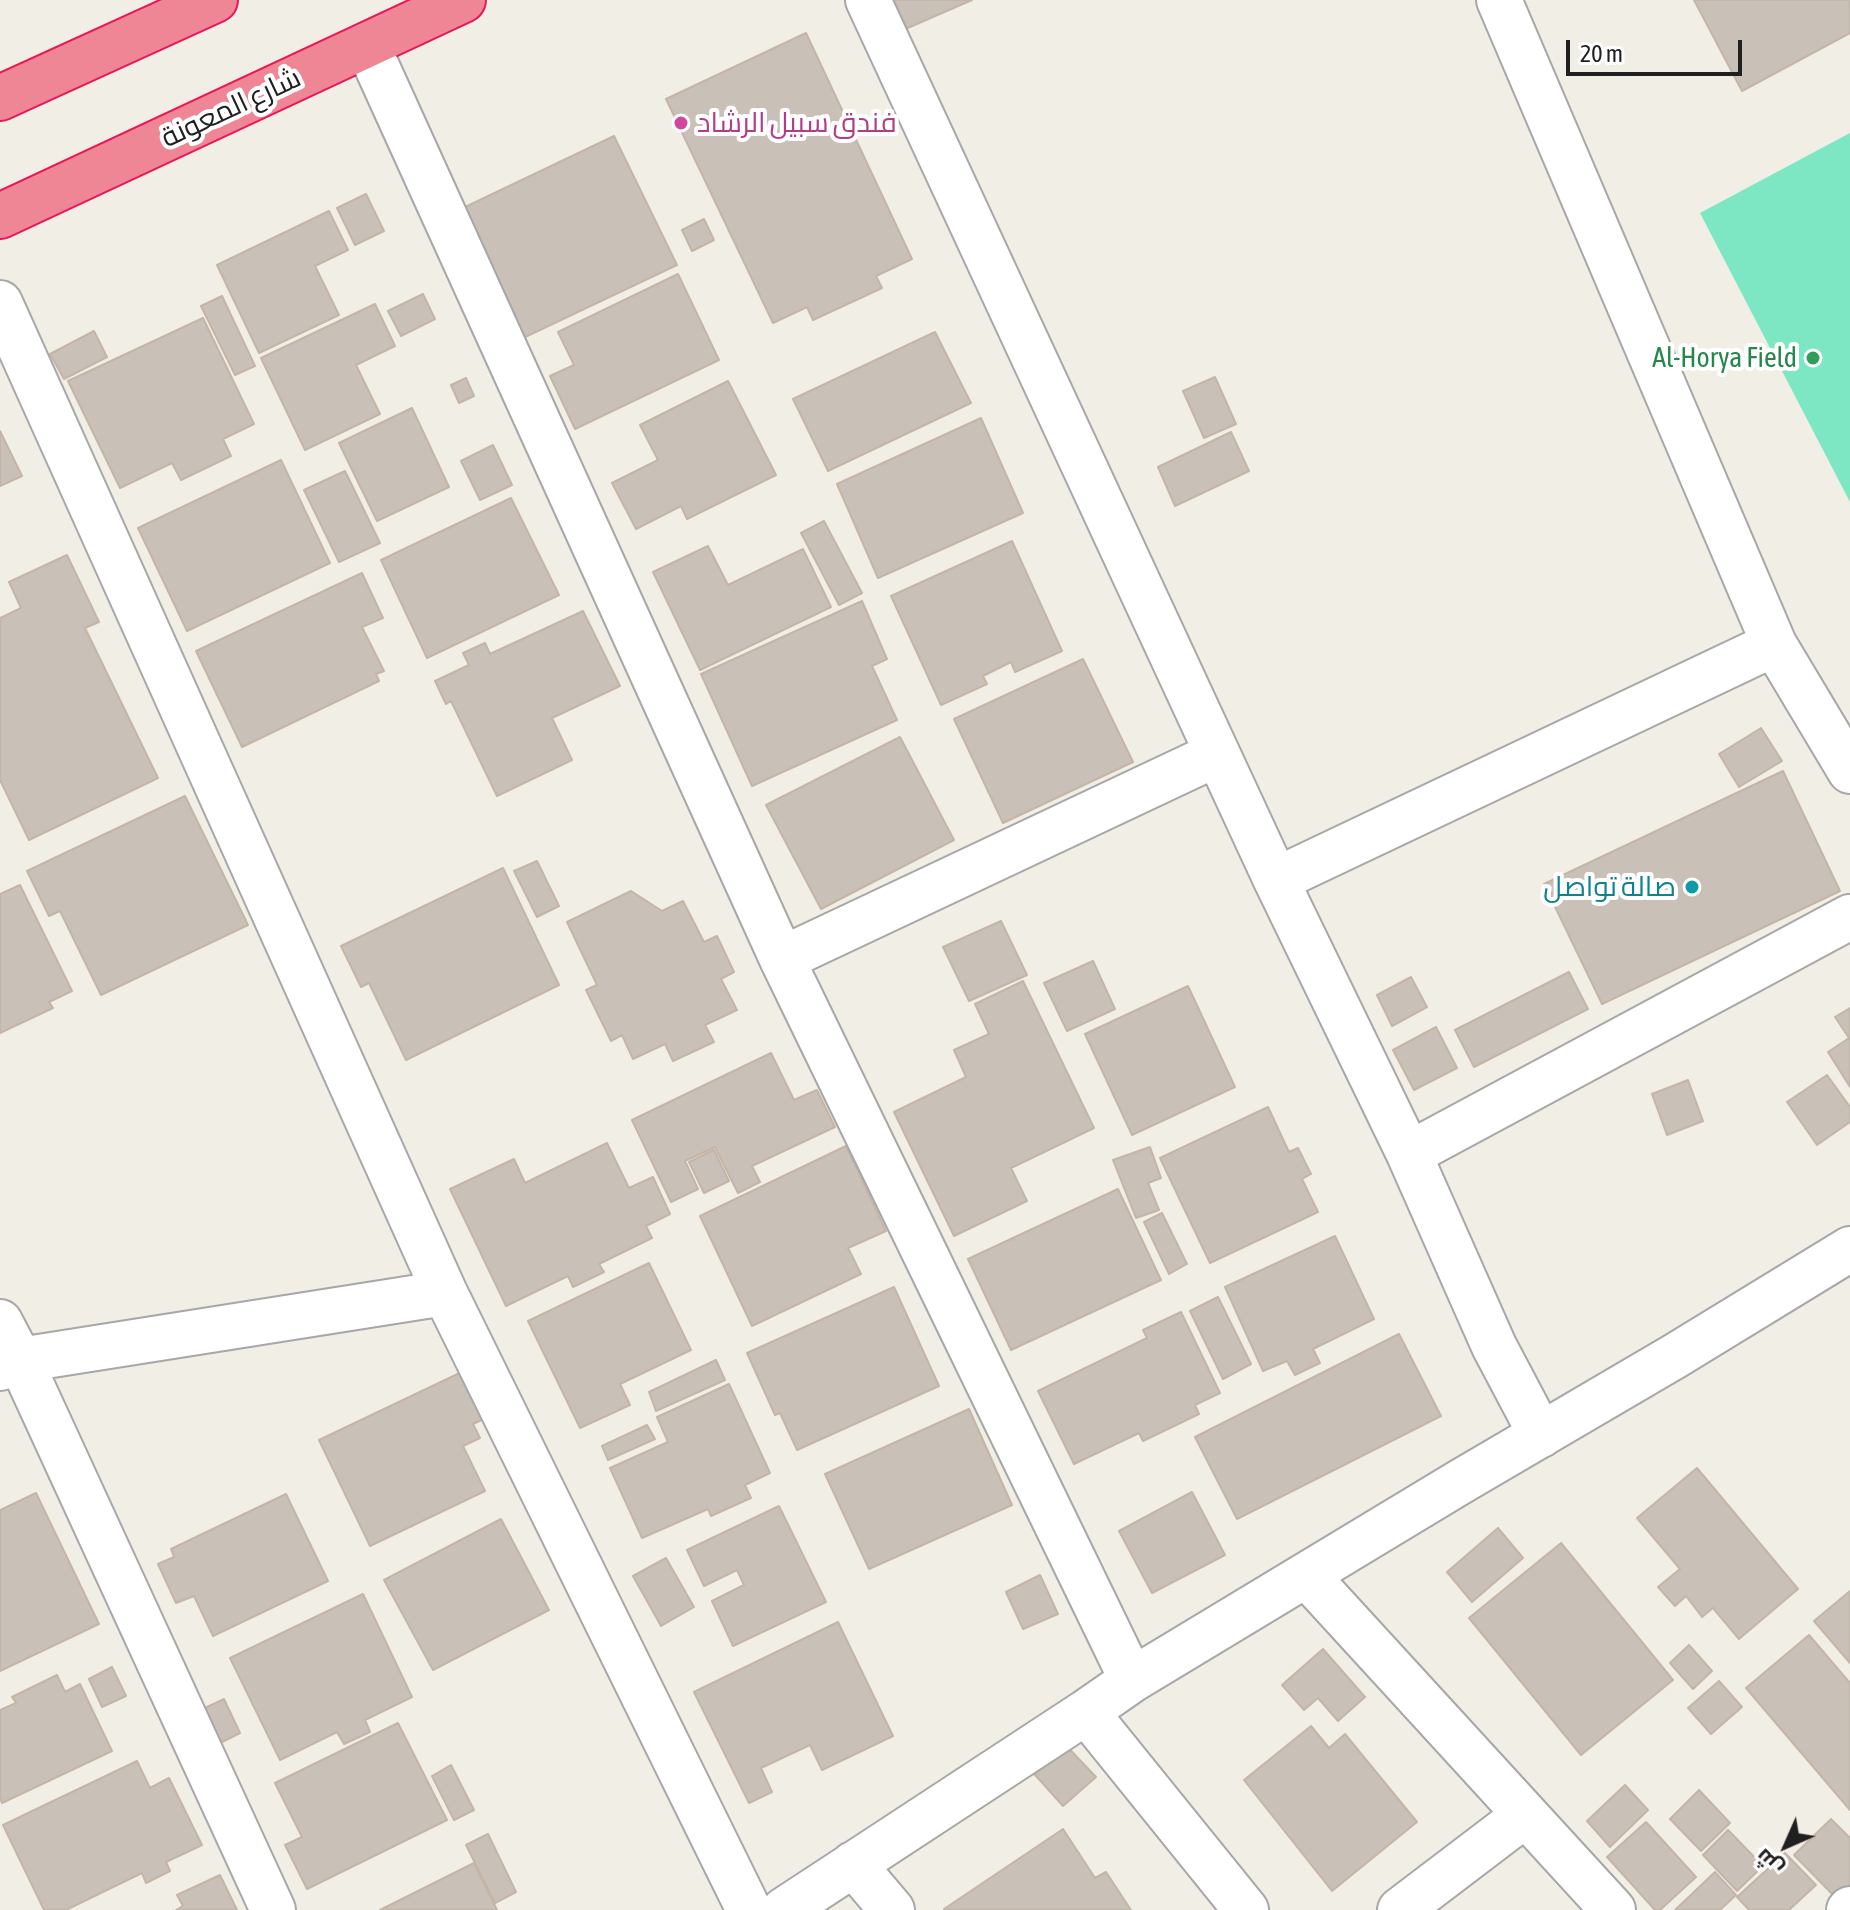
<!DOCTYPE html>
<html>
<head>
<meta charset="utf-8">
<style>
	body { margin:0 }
	#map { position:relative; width:1850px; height:1910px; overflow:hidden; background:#f1eee5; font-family:"Asap Condensed",Cairo,sans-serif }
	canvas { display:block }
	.north { position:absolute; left:1746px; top:1806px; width:80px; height:80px; -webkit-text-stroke:6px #fff; paint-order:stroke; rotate:225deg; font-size:22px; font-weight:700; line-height:32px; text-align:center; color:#202020 }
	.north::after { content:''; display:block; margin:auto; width:28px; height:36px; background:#202020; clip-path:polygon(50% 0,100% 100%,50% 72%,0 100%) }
	.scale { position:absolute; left:1566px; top:40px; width:176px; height:36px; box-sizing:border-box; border:4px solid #202020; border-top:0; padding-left:10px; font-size:24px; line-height:28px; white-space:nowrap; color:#202020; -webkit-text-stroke:6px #fff; paint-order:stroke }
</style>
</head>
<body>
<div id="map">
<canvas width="1850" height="1910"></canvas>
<div class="north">ش</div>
<div class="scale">20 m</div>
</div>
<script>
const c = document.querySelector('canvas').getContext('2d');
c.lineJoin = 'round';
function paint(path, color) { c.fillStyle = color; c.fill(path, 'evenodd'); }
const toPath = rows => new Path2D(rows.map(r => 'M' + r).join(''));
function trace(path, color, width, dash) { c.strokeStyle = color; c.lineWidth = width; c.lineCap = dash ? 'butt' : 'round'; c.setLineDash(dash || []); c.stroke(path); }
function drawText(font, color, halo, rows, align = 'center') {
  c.font = font + ' "Asap Condensed",Cairo,sans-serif'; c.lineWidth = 8; c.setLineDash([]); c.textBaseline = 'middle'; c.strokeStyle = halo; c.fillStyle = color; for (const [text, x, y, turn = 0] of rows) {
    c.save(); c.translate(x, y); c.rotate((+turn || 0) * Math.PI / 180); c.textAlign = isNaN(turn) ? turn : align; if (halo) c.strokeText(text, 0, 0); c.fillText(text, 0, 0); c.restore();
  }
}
paint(toPath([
	[1850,133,1850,502,1700,213]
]), '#7ce7c2');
const building = toPath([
	[890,0,972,0,903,30,890,0],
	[1694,0,1850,0,1850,33,1742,91,1694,0],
	[806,33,912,259,876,276,882,288,813,320,807,307,773,323,666,99,806,33],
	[614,136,677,265,523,338,461,209,614,136],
	[366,194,384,231,355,245,337,208,366,194],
	[329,211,348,250,315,266,339,315,259,353,217,265,329,211],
	[704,219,714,240,692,251,682,230,704,219],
	[678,274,719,360,575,429,550,376,574,365,558,332,678,274],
	[423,294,435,319,401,336,388,311,423,294],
	[222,296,255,366,235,375,201,306,222,296],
	[375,304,395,346,356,365,380,414,305,450,261,358,375,304],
	[203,318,254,424,223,439,231,456,181,480,172,463,120,488,68,381,203,318],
	[94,331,107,357,64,379,50,354,94,331],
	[935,332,971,403,828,471,793,399,935,332],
	[1215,377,1236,424,1204,438,1183,391,1215,377],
	[466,378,474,396,459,403,451,385,466,378],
	[728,381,776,475,687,519,681,506,636,529,612,483,658,460,640,425,728,381],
	[412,408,449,487,377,521,339,443,412,408],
	[981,418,1023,513,878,578,837,484,981,418],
	[0,431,22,476,0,486,0,431],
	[1231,432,1249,471,1175,506,1158,467,1231,432],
	[493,445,512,485,480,500,461,461,493,445],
	[281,460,330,563,187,631,138,528,281,460],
	[345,471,380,543,339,562,304,490,345,471],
	[511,498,559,595,427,658,381,560,511,498],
	[824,521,862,593,839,605,801,533,824,521],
	[1012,541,1062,651,1015,672,1011,662,983,676,987,684,941,705,891,596,1012,541],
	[708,546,728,585,803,549,831,607,700,670,653,572,708,546],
	[67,555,99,622,85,628,158,778,29,840,0,780,0,618,21,608,9,582,67,555],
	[362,573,383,618,362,627,384,671,376,674,379,681,242,747,196,651,362,573],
	[862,601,887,659,872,666,897,720,752,786,701,674,862,601],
	[583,611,620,686,552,718,572,760,497,796,451,701,446,704,435,681,469,665,463,653,485,643,490,654,583,611],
	[1083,659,1133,762,1003,823,954,719,1083,659],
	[1761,728,1782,761,1739,787,1719,754,1761,728],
	[900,737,954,840,821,909,766,805,900,737],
	[1783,771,1840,891,1602,1004,1544,884,1783,771],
	[185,796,248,925,101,995,60,911,49,916,27,871,185,796],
	[537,861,559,906,537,917,514,871,537,861],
	[503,868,559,985,406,1060,369,983,361,987,341,946,503,868],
	[20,885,72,991,49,1002,53,1008,0,1033,0,894,20,885],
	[631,891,662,911,683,901,704,942,717,936,734,972,721,979,737,1010,705,1025,714,1042,673,1061,665,1044,633,1059,622,1035,611,1041,586,990,597,985,567,922,631,891],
	[1001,921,1027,975,969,1001,943,947,1001,921],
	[1093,961,1115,1009,1067,1031,1044,983,1093,961],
	[1569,972,1588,1009,1474,1067,1455,1030,1569,972],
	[1411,977,1427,1007,1392,1026,1377,995,1411,977],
	[1023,981,1094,1128,1011,1168,1027,1201,954,1236,894,1112,966,1077,954,1050,989,1034,975,1004,1023,981],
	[1188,986,1235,1087,1132,1135,1085,1034,1188,986],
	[1850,1008,1850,1087,1828,1052,1849,1038,1835,1017,1850,1008],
	[1436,1027,1457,1068,1414,1090,1393,1050,1436,1027],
	[771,1053,794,1100,817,1090,835,1127,752,1166,760,1182,738,1193,715,1147,685,1161,698,1189,671,1202,632,1120,771,1053],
	[1827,1075,1850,1107,1850,1122,1817,1145,1787,1102,1827,1075],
	[1688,1080,1703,1121,1667,1135,1652,1094,1688,1080],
	[1268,1107,1289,1152,1298,1148,1311,1174,1302,1179,1318,1212,1210,1263,1160,1158,1268,1107],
	[607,1143,629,1188,653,1177,670,1214,646,1226,652,1238,599,1264,604,1272,573,1287,568,1276,506,1306,450,1189,514,1159,525,1183,607,1143],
	[846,1146,886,1231,848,1248,861,1274,752,1326,700,1216,846,1146],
	[1150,1147,1161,1178,1148,1183,1159,1210,1136,1218,1113,1160,1150,1147],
	[714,1150,729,1181,704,1193,689,1162,714,1150],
	[1118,1189,1161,1280,1011,1350,968,1259,1118,1189],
	[1162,1213,1187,1264,1169,1274,1144,1222,1162,1213],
	[1335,1236,1374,1319,1313,1349,1320,1363,1295,1375,1287,1361,1263,1371,1225,1287,1335,1236],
	[649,1263,691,1350,620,1384,630,1405,580,1428,528,1321,649,1263],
	[894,1287,939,1386,797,1450,780,1413,775,1415,747,1353,894,1287],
	[1218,1297,1251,1364,1223,1379,1190,1311,1218,1297],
	[1181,1312,1220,1393,1195,1405,1199,1414,1143,1441,1139,1433,1074,1464,1038,1391,1147,1338,1143,1330,1181,1312],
	[1399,1334,1441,1416,1237,1519,1195,1437,1399,1334],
	[716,1360,725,1380,656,1411,649,1392,716,1360],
	[466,1370,488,1417,473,1424,480,1438,463,1446,485,1491,370,1546,319,1440,466,1370],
	[729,1384,770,1473,745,1485,751,1498,711,1516,708,1509,642,1538,610,1468,668,1442,657,1417,729,1384],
	[969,1409,1012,1505,869,1569,825,1474,969,1409],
	[647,1425,655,1439,608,1460,602,1446,647,1425],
	[1697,1468,1798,1589,1739,1639,1713,1608,1702,1617,1686,1596,1675,1606,1658,1587,1680,1569,1637,1518,1697,1468],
	[1192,1492,1225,1555,1152,1593,1119,1531,1192,1492],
	[36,1493,99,1624,0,1671,0,1510,36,1493],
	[286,1494,328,1581,213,1636,194,1596,176,1603,158,1564,174,1557,171,1549,286,1494],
	[779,1506,826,1602,733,1646,712,1601,744,1585,737,1570,704,1586,687,1550,779,1506],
	[501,1519,549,1610,433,1670,384,1580,501,1519],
	[1498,1528,1523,1558,1472,1602,1447,1572,1498,1528],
	[1561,1543,1673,1680,1581,1755,1469,1618,1561,1543],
	[666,1558,694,1607,661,1626,633,1576,666,1558],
	[1040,1575,1058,1614,1023,1629,1006,1592,1040,1575],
	[1850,1591,1850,1663,1814,1621,1850,1591],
	[363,1594,412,1697,365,1720,370,1732,344,1744,337,1732,280,1760,230,1658,363,1594],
	[838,1622,893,1736,822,1770,810,1745,761,1768,772,1792,749,1803,694,1692,838,1622],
	[1809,1635,1850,1683,1850,1810,1746,1688,1809,1635],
	[1689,1645,1712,1671,1693,1689,1670,1663,1689,1645],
	[1323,1649,1365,1697,1338,1721,1318,1698,1304,1710,1282,1685,1323,1649],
	[112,1667,126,1696,102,1707,89,1679,112,1667],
	[57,1675,65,1692,80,1684,112,1751,2,1803,0,1798,0,1710,16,1703,12,1697,57,1675],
	[1719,1681,1742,1707,1711,1734,1688,1708,1719,1681],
	[224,1699,240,1733,220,1743,203,1709,224,1699],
	[398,1723,447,1820,307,1889,285,1845,302,1837,275,1783,398,1723],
	[1311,1726,1329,1748,1345,1734,1417,1822,1332,1891,1244,1780,1311,1726],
	[1058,1737,1096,1777,1063,1806,1027,1766,1058,1737],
	[137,1761,150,1788,169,1778,202,1845,166,1862,170,1871,146,1883,142,1873,66,1910,44,1910,3,1825,137,1761],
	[451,1765,474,1810,454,1820,432,1776,451,1765],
	[1625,1785,1648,1810,1610,1847,1587,1821,1625,1785],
	[1699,1790,1730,1823,1701,1851,1670,1819,1699,1790],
	[1831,1819,1850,1838,1850,1888,1838,1900,1794,1855,1831,1819],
	[1646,1822,1696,1877,1660,1910,1655,1910,1607,1857,1646,1822],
	[1063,1829,1095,1878,1106,1872,1131,1910,945,1910,944,1909,1063,1829],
	[1728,1830,1763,1866,1737,1891,1703,1855,1728,1830],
	[488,1834,516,1892,495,1903,466,1845,488,1834],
	[1785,1853,1816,1885,1789,1910,1749,1910,1737,1897,1785,1853],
	[474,1863,497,1910,380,1910,474,1863],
	[1715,1872,1736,1895,1720,1910,1675,1910,1715,1872],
	[220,1875,237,1910,176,1910,183,1906,177,1895,220,1875]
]);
paint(building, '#c9c0b8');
trace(building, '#c4b5a6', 2);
const minor = toPath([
	[868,0,1276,880,1409,1154,1494,1346,1541,1435],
	[1499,0,1774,644,1850,771],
	[367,45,782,959,1132,1680],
	[0,303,445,1293,749,1910],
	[1276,880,1774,644],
	[782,959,1217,754],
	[1409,1154,1850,917],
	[0,1322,20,1360,273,1910],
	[0,1368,20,1360,445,1293],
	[1307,1576,1613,1910],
	[1086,1712,1246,1910],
	[853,1864,892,1910],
	[784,1910,1086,1712,1132,1680,1460,1482,1675,1356,1850,1249],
	[1400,1910,1525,1815],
	[1849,1910,1850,1909]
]);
const highway = toPath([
	[0,98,215,0],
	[0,216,463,0]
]);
trace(minor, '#a7a7a7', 48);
trace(highway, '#eb1656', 48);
trace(minor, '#fff', 44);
trace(highway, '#ef8695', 44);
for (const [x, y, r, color] of [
	[681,123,8,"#d1479c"],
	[1813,358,8,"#2e9e5b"],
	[1692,887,8,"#0f9aa8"]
]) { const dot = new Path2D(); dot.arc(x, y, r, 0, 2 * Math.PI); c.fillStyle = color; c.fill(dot); trace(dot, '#fff', 3); }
drawText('28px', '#202020', '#fff', [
	["شارع المعونة",231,108,-25]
]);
drawText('28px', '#b23c85', '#fff', [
	["فندق سبيل الرشاد",697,123]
], 'left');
drawText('28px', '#27864d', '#fff', [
	["Al-Horya Field",1797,358]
], 'right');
drawText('28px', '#0d838f', '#fff', [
	["صالة تواصل",1676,887]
], 'right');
</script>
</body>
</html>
